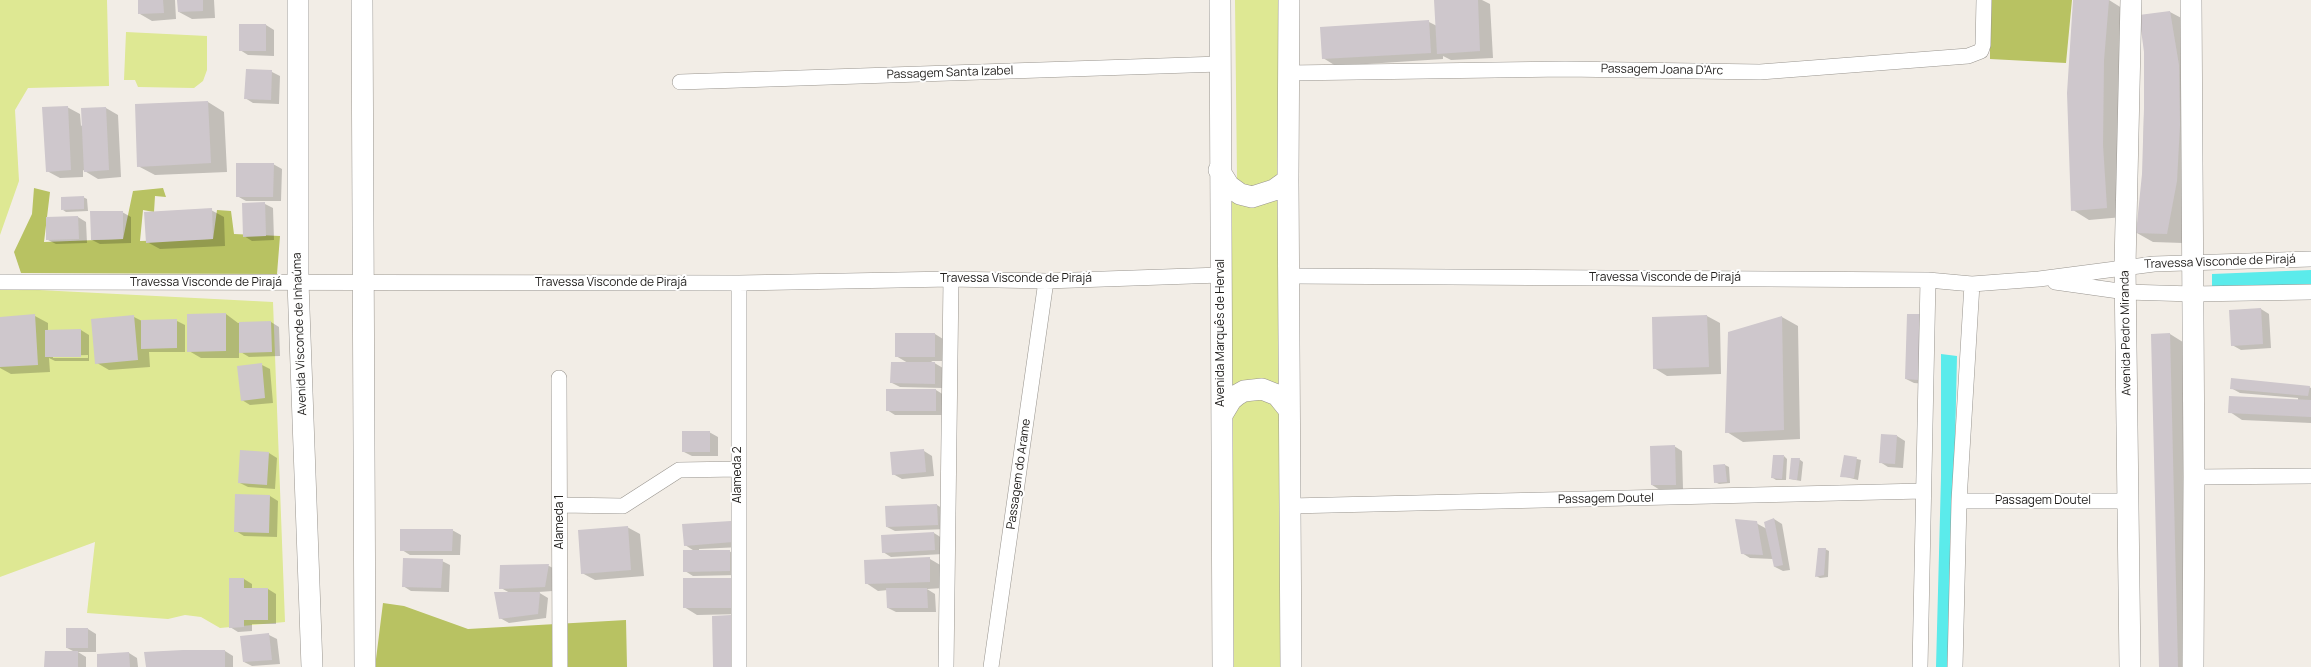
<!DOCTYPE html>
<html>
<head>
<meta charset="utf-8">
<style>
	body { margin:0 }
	canvas { display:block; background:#f2ede6 }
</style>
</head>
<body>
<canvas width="2311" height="667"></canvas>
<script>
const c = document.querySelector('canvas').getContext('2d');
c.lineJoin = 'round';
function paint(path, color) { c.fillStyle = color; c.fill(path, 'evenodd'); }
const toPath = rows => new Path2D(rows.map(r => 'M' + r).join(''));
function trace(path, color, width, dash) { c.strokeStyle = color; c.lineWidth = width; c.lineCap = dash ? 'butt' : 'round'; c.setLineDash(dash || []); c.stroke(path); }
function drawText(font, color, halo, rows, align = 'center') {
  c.font = font + ' Manrope,sans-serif'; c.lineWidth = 4; c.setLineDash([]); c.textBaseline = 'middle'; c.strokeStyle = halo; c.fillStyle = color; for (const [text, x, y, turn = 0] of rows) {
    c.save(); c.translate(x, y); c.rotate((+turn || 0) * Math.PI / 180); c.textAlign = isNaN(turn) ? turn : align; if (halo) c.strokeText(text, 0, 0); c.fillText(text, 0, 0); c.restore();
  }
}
paint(toPath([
	[0,0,107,0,109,86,28,88,15,110,19,181,0,235],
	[1235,0,1281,0,1282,169,1274,182,1252,189,1237,179],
	[126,32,207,36,207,70,203,81,194,88,138,87,135,80,124,80],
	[1285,188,1283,393,1231,388,1231,193],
	[0,288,273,302,285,622,220,628,201,617,185,615,168,619,87,613,95,542,0,577],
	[1251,395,1280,404,1284,667,1232,667,1229,412]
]), '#dee893');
paint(toPath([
	[1990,0,2072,0,2066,63,1990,59],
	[34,188,50,192,44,242,123,239,133,191,163,188,166,197,155,196,154,212,143,210,140,241,213,239,217,210,231,211,234,234,280,236,277,274,21,273,14,252,32,214],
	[383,603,404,606,468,629,626,620,627,667,375,667]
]), '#b8c262');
paint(toPath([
	[2311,270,2311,289,2212,287,2212,274],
	[1941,354,1957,356,1950,667,1936,667,1941,477]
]), '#5bebeb');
paint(toPath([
	[139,0,175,0,176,19,152,21,140,14],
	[179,0,214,0,215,18,192,19,179,12],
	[1436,0,1485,0,1482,0,1490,4,1493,58,1451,60,1443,56,1443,59,1336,66,1323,58,1322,28,1429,22,1437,26],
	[2075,0,2109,0,2125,10,2123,217,2089,220,2073,210],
	[2170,12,2187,21,2183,243,2153,242,2137,233,2143,174,2145,52,2141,16],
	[240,25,266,25,274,30,274,56,248,55,240,50],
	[247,70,272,72,280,76,279,104,253,103,245,98],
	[208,102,224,112,227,172,155,175,138,166],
	[67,107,80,114,81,126,106,108,118,115,121,177,98,179,83,170,83,177,60,178,47,171],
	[273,164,282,169,281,201,246,201,237,196],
	[83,197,87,199,88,211,66,212,63,210],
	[265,204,273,208,274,240,252,241,244,236],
	[211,210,224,217,225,246,160,249,147,242],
	[122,212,131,217,131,243,100,244,92,240],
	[78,217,86,222,87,243,56,244,48,240],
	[2261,309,2269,314,2271,348,2241,350,2232,345],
	[226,314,238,323,271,322,279,327,280,356,249,357,239,351,239,358,201,358,189,351],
	[1920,315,1927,384,1914,383,1906,379],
	[35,316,48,323,48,331,81,330,89,335,89,361,55,361,49,358,50,372,11,374,0,368,0,318],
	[88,355,88,358,53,358,53,356],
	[1707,316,1720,323,1721,374,1667,376,1654,368,1653,318],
	[134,317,142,321,177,321,185,325,185,352,149,352,150,367,109,370,97,363],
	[1782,317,1798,326,1800,439,1743,442,1727,432],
	[896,334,935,334,943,339,943,361,931,361,943,368,943,388,900,387,892,383,908,363,896,356],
	[2170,334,2186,344,2194,667,2160,667],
	[262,365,270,369,273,403,250,405,242,400],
	[2309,387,2311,388,2311,423,2242,420,2230,412,2298,401,2298,398,2240,393,2231,388],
	[936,390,944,395,944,415,895,415,887,410],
	[709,432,718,437,718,456,692,456,684,452],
	[1897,436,1905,441,1903,468,1888,467,1880,462],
	[1674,446,1682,451,1683,489,1660,490,1652,485],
	[924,451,932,456,934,476,902,479,893,474],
	[269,453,277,458,275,489,248,487,240,483],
	[1784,456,1787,459,1786,480,1776,480,1773,478],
	[1845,456,1861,460,1858,480,1842,476],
	[1799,459,1803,462,1801,481,1790,479],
	[1725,465,1729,467,1730,483,1719,484,1715,482],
	[270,496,278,501,277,537,244,536,236,531],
	[937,505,945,510,946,529,895,531,887,527],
	[1774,519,1782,524,1790,570,1783,571,1775,567,1773,559,1750,558,1742,553,1756,523,1767,529,1765,523],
	[731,522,739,527,741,547,699,549,699,551,729,551,738,556,738,575,693,576,685,571,696,552,685,545,684,525],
	[627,527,640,534,644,576,595,580,582,573],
	[452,530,461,535,460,555,410,555,402,550],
	[934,533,942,538,943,554,891,557,883,552],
	[1825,549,1829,551,1828,577,1820,578,1816,576],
	[930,559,942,566,943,588,927,589,935,594,936,612,896,612,888,608,888,590,878,591,866,583],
	[442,561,450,565,449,592,411,591,403,586],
	[501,566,549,566,557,570,553,591,538,592,548,598,546,618,509,623,500,618,510,593,501,588],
	[244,579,252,584,252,590,268,589,276,594,276,624,252,624,252,631,238,632,230,627],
	[731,579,743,586,743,614,697,615,684,607],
	[88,629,96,634,96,652,78,652,86,657,86,667,46,667,75,652,67,648],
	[269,635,277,639,280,664,252,666,244,662],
	[225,651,233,656,233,667,147,667],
	[129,653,137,658,138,667,98,667,98,655]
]), '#0003');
paint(toPath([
	[138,0,163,0,164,13,138,14],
	[177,0,203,0,203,11,178,12],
	[1434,0,1478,0,1480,51,1437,54],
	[2073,0,2109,0,2104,60,2103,145,2107,208,2071,211,2067,93],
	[2170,11,2179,65,2180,125,2177,181,2167,234,2136,233,2142,174,2144,108,2144,52,2139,15],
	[1429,20,1431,53,1322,59,1320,27],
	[239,24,266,24,266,51,239,51],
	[246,69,272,70,271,100,244,99],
	[208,101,211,163,137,167,135,104],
	[68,106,71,170,46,172,42,107],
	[106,107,109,170,84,172,81,108],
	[236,163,274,163,273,197,236,197],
	[84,196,84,209,61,210,61,197],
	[265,202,266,236,243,237,242,203],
	[212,208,213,239,146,243,144,212],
	[90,211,123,211,123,239,91,240],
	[78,216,79,239,46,240,46,217],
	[2261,308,2263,344,2231,346,2229,310],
	[226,313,226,351,187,352,187,314],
	[35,314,38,365,0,367,0,317],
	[1907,314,1921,314,1919,380,1905,379],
	[134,315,138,360,95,364,91,319],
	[1707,315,1709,367,1653,369,1652,317],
	[1782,316,1784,430,1725,433,1728,332],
	[177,319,177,348,141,349,141,320],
	[271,321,272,352,239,353,239,322],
	[81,329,81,357,45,357,45,330],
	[895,333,935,333,935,357,895,357],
	[2170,333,2178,667,2159,667,2151,334],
	[891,362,935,362,935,384,890,383],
	[262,363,265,398,241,401,237,366],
	[2231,378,2310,386,2308,396,2230,389],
	[886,389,936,389,936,411,886,411],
	[2229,396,2311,400,2311,417,2228,413],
	[682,431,710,431,710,452,682,452],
	[1881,434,1897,435,1895,464,1879,463],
	[1675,445,1676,485,1651,485,1650,446],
	[924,449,926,472,892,475,890,452],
	[240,450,269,452,267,485,238,483],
	[1773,455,1784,455,1782,479,1771,478],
	[1844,455,1857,457,1854,478,1840,477],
	[1791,458,1800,458,1797,480,1789,479],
	[1725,464,1727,482,1714,483,1713,465],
	[235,494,270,495,269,533,234,532],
	[937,504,938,525,886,527,885,506],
	[1774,518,1783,565,1774,567,1764,522],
	[1735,519,1757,521,1763,555,1741,554],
	[731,521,733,542,684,546,682,524],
	[628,526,631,570,581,574,578,530],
	[400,529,453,529,452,551,400,551],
	[934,532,935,550,882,553,881,535],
	[1818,548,1826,548,1824,575,1815,577],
	[683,550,730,550,730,571,683,572],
	[930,557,930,582,865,584,864,560],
	[403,558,443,559,441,588,402,587],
	[549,564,545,587,499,589,500,565],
	[229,578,244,578,244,588,268,588,268,620,244,620,244,627,229,628],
	[683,578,731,578,731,608,683,608],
	[886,588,927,588,928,608,887,608],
	[494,592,540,592,538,614,499,619],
	[731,615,732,667,713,667,712,616],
	[66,628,88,628,88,648,66,648],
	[269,633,272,660,243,662,240,636],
	[183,650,225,650,225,667,146,667,144,652],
	[45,651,78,651,78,667,44,667],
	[129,652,130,667,97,667,97,654]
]), '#cec7cc');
const street = toPath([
	[1289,73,1565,69,1760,72,1968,56,1981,51,1983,45,1984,0],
	[680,82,1220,64],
	[1290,276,1928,280,1972,284,2039,279,2154,264,2311,259],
	[0,282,739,283,951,279,1046,281,1221,275],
	[2055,282,2126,292,2193,294,2311,292],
	[739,283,739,667],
	[559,378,560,667],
	[2194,477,2311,476],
	[1959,501,2128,501],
	[560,505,623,506,679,470,738,469],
	[1290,506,1923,491],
	[946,667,951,279],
	[991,667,1046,281],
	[1920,667,1928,280],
	[1955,667,1959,501,1972,284]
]);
const secondary = toPath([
	[298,0,298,282,312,667],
	[362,0,365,667],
	[1220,0,1223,667],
	[1289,0,1288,180,1291,667],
	[2191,0,2194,477,2193,667],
	[1219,170,1229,186,1240,194,1252,197,1274,190,1288,180],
	[1222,415,1231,400,1237,395,1244,391,1262,389,1277,395,1289,410],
	[2130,667,2125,266,2131,0]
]);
trace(street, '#99958f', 16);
trace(secondary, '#99958f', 22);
trace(street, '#fff', 15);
trace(secondary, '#fff', 21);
drawText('12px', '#201e1c', '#fff', [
	["Passagem Joana D'Arc",1662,70,1],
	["Passagem Santa Izabel",950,73,-2],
	["Travessa Visconde de Pirajá",2220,262,-2],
	["Travessa Visconde de Pirajá",1665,278],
	["Travessa Visconde de Pirajá",1016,279],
	["Travessa Visconde de Pirajá",206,283],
	["Travessa Visconde de Pirajá",611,283],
	["Avenida Marquês de Herval",1221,333,-90],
	["Avenida Pedro Miranda",2126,333,-91],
	["Avenida Visconde de Inhaúma",300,334,-92],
	["Passagem do Arame",1019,474,-82],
	["Alameda 2",738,475,-90],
	["Passagem Doutel",1606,499,-1],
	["Passagem Doutel",2043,501],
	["Alameda 1",560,522,-90]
]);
</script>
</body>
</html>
